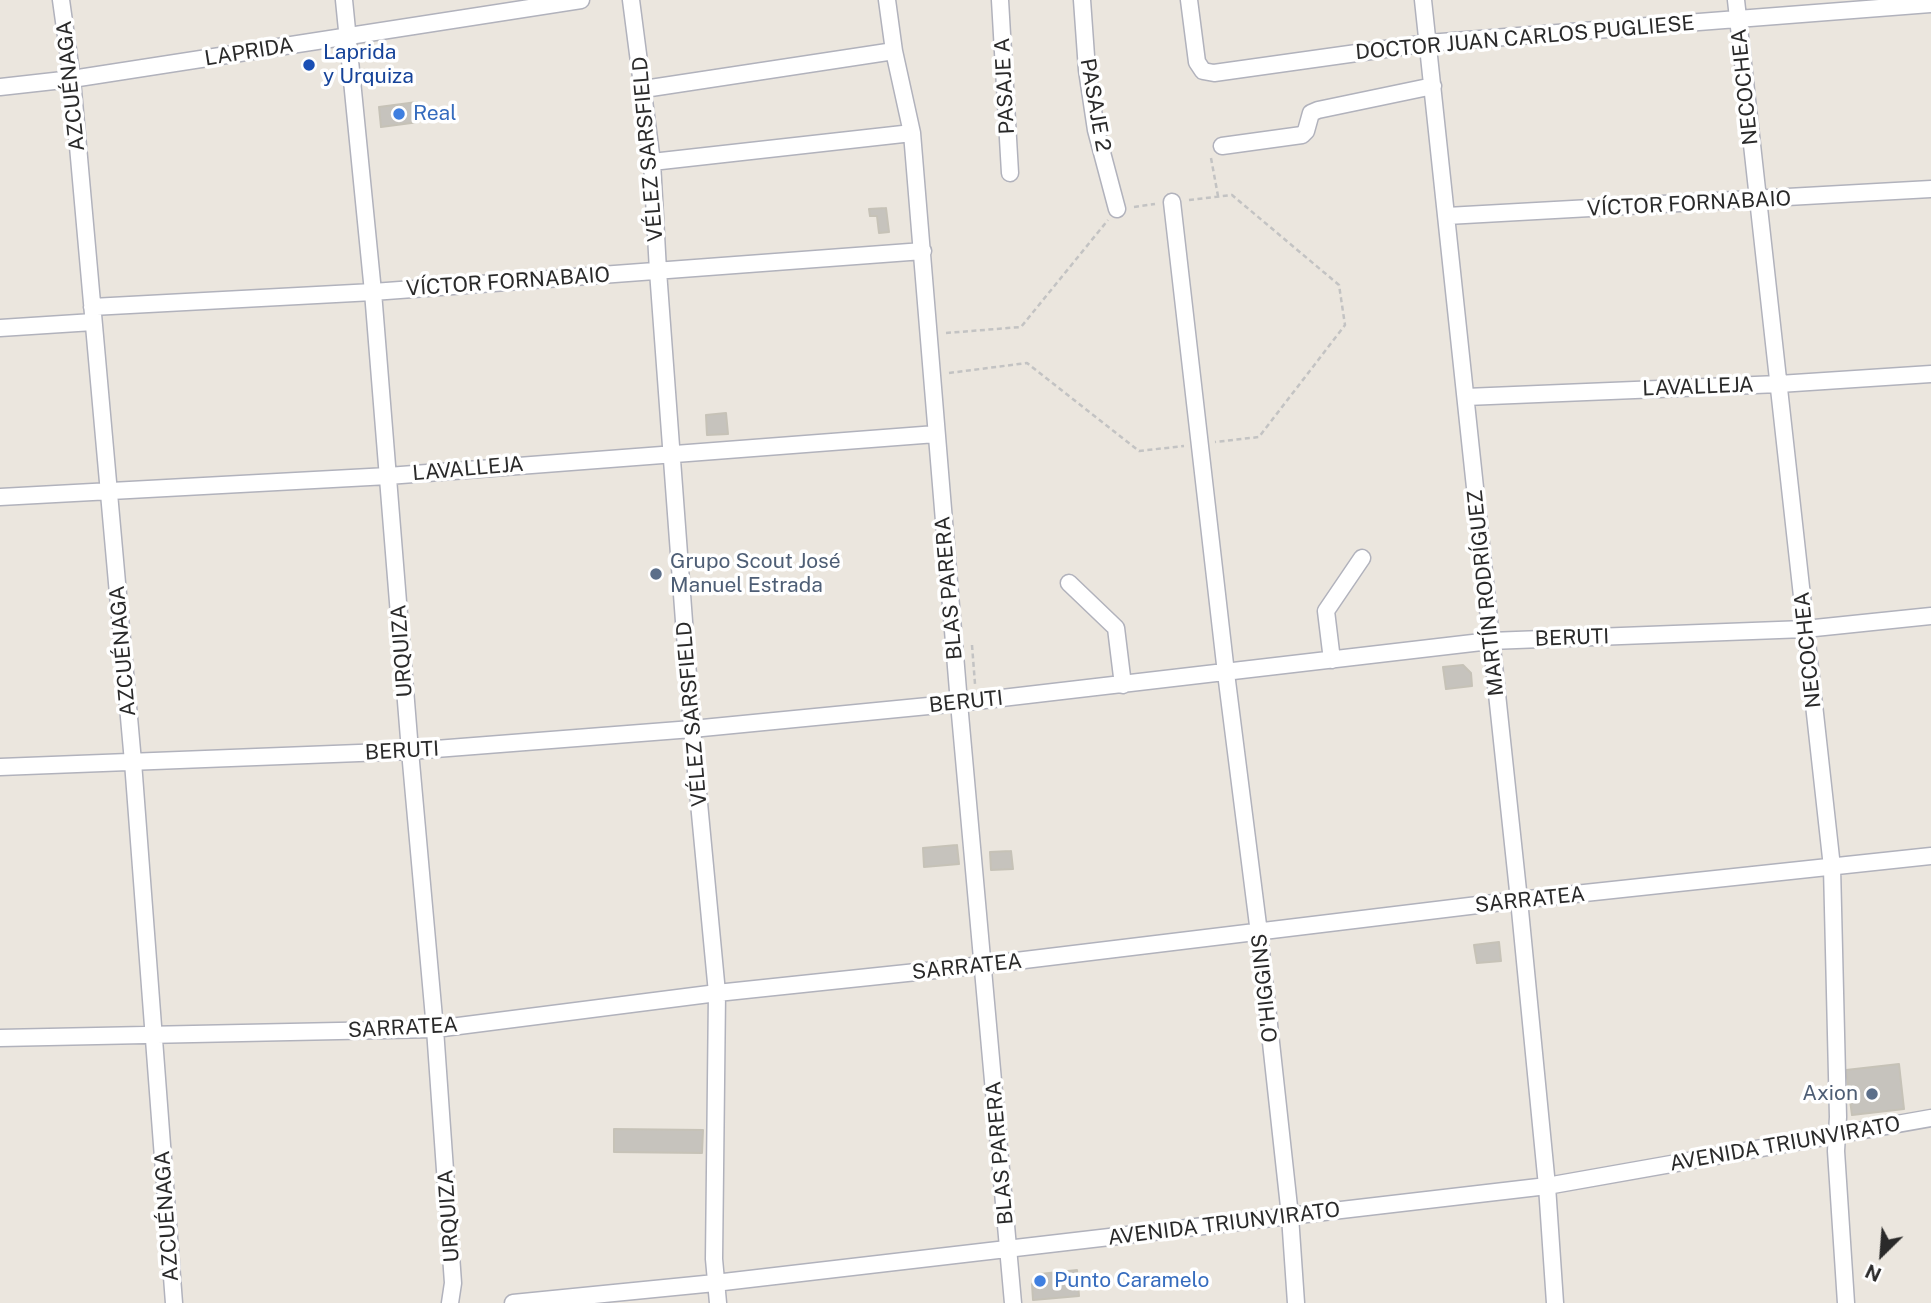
<!DOCTYPE html>
<html>
<head>
<meta charset="utf-8">
<style>
	body { margin:0 }
	#map { position:relative; width:1931px; height:1303px; overflow:hidden; background:#ebe6de; font-family:"Public Sans",sans-serif }
	canvas { display:block }
	.north { position:absolute; left:1847px; top:1219px; width:70px; height:70px; -webkit-text-stroke:5px #fff; paint-order:stroke; rotate:205deg; font-size:19px; font-weight:700; line-height:28px; text-align:center; color:#2a2a2a }
	.north::after { content:''; display:block; margin:auto; width:24px; height:32px; background:#2a2a2a; clip-path:polygon(50% 0,100% 100%,50% 72%,0 100%) }
</style>
</head>
<body>
<div id="map">
<canvas width="1931" height="1303"></canvas>
<div class="north">N</div>
</div>
<script>
const c = document.querySelector('canvas').getContext('2d');
c.lineJoin = 'round';
function paint(path, color) { c.fillStyle = color; c.fill(path, 'evenodd'); }
const toPath = rows => new Path2D(rows.map(r => 'M' + r).join(''));
function trace(path, color, width, dash) { c.strokeStyle = color; c.lineWidth = width; c.lineCap = dash ? 'butt' : 'round'; c.setLineDash(dash || []); c.stroke(path); }
function drawText(font, color, halo, rows, align = 'center') {
  c.font = font + ' "Public Sans",sans-serif'; c.lineWidth = 7; c.setLineDash([]); c.textBaseline = 'middle'; c.strokeStyle = halo; c.fillStyle = color; for (const [text, x, y, turn = 0] of rows) {
    c.save(); c.translate(x, y); c.rotate((+turn || 0) * Math.PI / 180); c.textAlign = isNaN(turn) ? turn : align; if (halo) c.strokeText(text, 0, 0); c.fillText(text, 0, 0); c.restore();
  }
}
const building = toPath([
	[417,102,419,122,381,127,379,107,417,102],
	[886,208,889,232,879,233,877,216,870,216,869,209,886,208],
	[726,413,728,434,707,435,706,415,726,413],
	[1463,665,1471,673,1472,686,1446,689,1443,667,1463,665],
	[957,845,959,864,924,867,923,848,957,845],
	[1011,851,1013,869,991,870,990,852,1011,851],
	[1499,942,1501,961,1477,963,1474,945,1499,942],
	[1899,1064,1904,1109,1852,1115,1846,1070,1899,1064],
	[614,1129,703,1130,702,1153,614,1152,614,1129],
	[1077,1270,1079,1296,1033,1300,1032,1284,1040,1274,1077,1270]
]);
paint(building, '#c6c3bd');
trace(building, '#c6c2b7', 2);
const minor = toPath([
	[61,0,72,79,133,762,174,1303],
	[344,0,373,292,410,751,435,1029,453,1283,450,1303],
	[631,0,652,162,658,271,692,729,717,993,714,1259,718,1303],
	[887,0,894,51,912,133,959,703,1013,1303],
	[1000,0,1010,173],
	[1082,0,1087,70,1096,130,1117,209],
	[1189,0,1197,62,1203,71,1214,73,1428,43,1931,4],
	[1423,0,1519,900,1547,1186,1555,1303],
	[1736,0,1832,867,1838,1117,1836,1151,1846,1303],
	[0,87,72,79,581,0],
	[644,89,894,51],
	[1222,146,1302,135,1306,131,1311,113,1318,110,1433,86],
	[652,162,912,133],
	[1172,202,1226,673,1259,933,1290,1216,1296,1303],
	[1447,216,1931,189],
	[92,307,373,292,923,251],
	[0,328,93,322],
	[1466,397,1779,384,1931,374],
	[0,497,388,476,936,434],
	[1069,583,1116,628,1123,685],
	[1332,660,1326,611,1362,558],
	[0,767,410,751,692,729,959,703,1490,641,1805,629,1931,616],
	[0,1038,435,1029,717,993,983,965,1519,900,1931,856],
	[513,1303,715,1283,1547,1186,1931,1118]
]);
trace(minor, '#b1b2bc', 19);
trace(toPath([
	[1211,158,1218,196],
	[1189,200,1232,195,1339,285,1345,325,1259,437,1215,442],
	[1134,207,1155,204],
	[946,333,1021,327,1108,220],
	[949,373,1027,363,1139,451,1184,446],
	[972,645,975,684]
]), '#c3c3c3', 2.5, [5, 3.5]);
trace(minor, '#fff', 16);
for (const [x, y, r, color] of [
	[309,65,7,"#1a4fb4"],
	[399,114,7,"#3f7fe0"],
	[656,574,7,"#5c6f8a"],
	[1872,1094,7,"#5c6f8a"],
	[1040,1281,7,"#3f7fe0"]
]) { const dot = new Path2D(); dot.arc(x, y, r, 0, 2 * Math.PI); c.fillStyle = color; c.fill(dot); trace(dot, '#fff', 2.5); }
drawText('21px', '#2a2a2a', '#fff', [
	["DOCTOR JUAN CARLOS PUGLIESE",1525,38,-5],
	["LAPRIDA",249,52,-9],
	["AZCUÉNAGA",71,86,-96],
	["PASAJE A",1005,86,-93],
	["NECOCHEA",1745,87,-96],
	["PASAJE 2",1095,105,80],
	["VÉLEZ SARSFIELD",648,149,-95],
	["VÍCTOR FORNABAIO",1689,204,-3],
	["VÍCTOR FORNABAIO",508,282,-4],
	["LAVALLEJA",1698,387,-2],
	["LAVALLEJA",468,469,-5],
	["BLAS PARERA",949,588,-95],
	["MARTÍN RODRÍGUEZ",1486,593,-96],
	["BERUTI",1572,638,-2],
	["NECOCHEA",1808,650,-96],
	["AZCUÉNAGA",123,651,-95],
	["URQUIZA",402,651,-94],
	["BERUTI",966,702,-6],
	["VÉLEZ SARSFIELD",692,714,-95],
	["BERUTI",402,751,-3],
	["SARRATEA",1530,900,-6],
	["SARRATEA",967,967,-6],
	["O'HIGGINS",1265,988,-96],
	["SARRATEA",403,1028,-3],
	["AVENIDA TRIUNVIRATO",1785,1144,-10],
	["BLAS PARERA",1000,1153,-95],
	["AZCUÉNAGA",167,1216,-94],
	["URQUIZA",449,1216,-94],
	["AVENIDA TRIUNVIRATO",1224,1224,-7]
]);
drawText('21px', '#164399', '#fff', [
	["Laprida",323,53],
	["y Urquiza",323,77]
], 'left');
drawText('21px', '#366cbe', '#fff', [
	["Real",413,114],
	["Punto Caramelo",1054,1281]
], 'left');
drawText('21px', '#4e5e75', '#fff', [
	["Grupo Scout José",670,562],
	["Manuel Estrada",670,586],
	["Axion",1858,1094,"right"]
], 'left');
</script>
</body>
</html>
